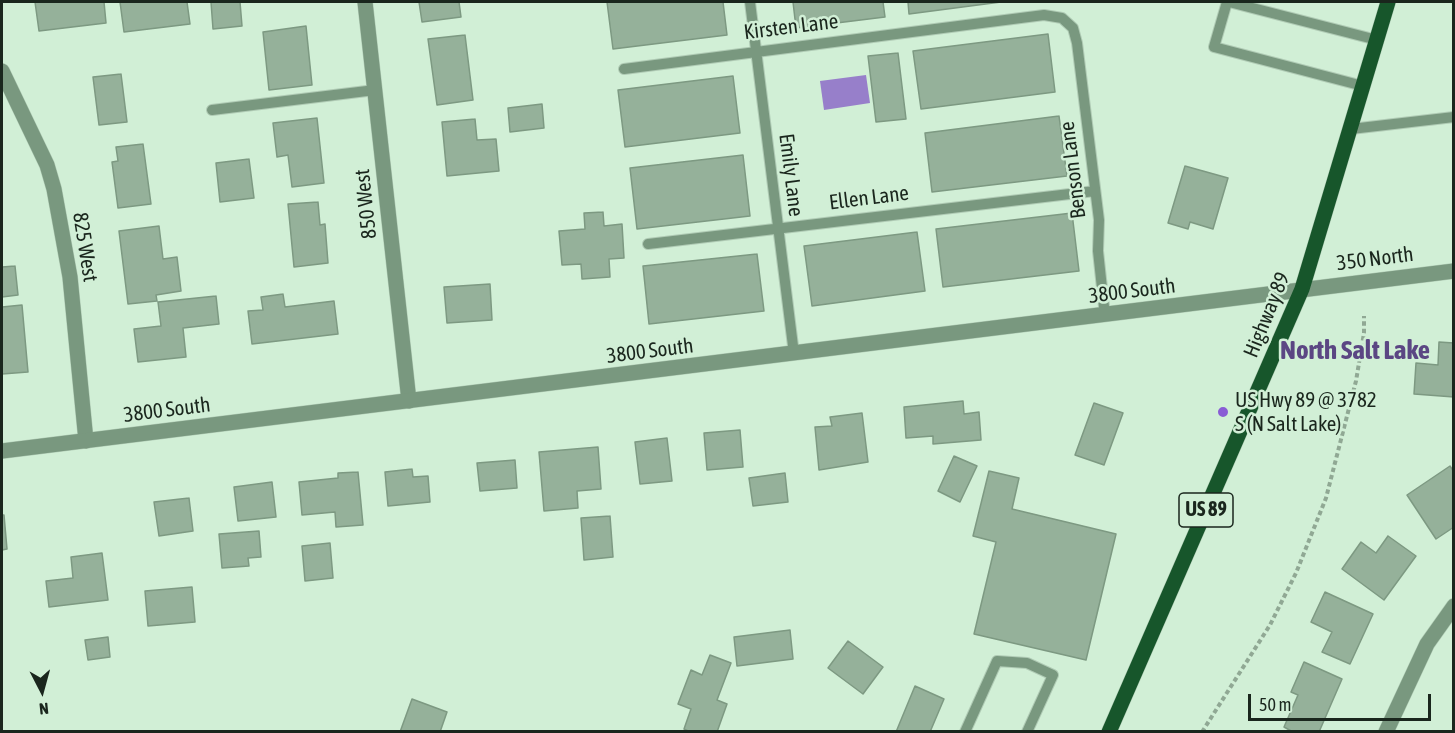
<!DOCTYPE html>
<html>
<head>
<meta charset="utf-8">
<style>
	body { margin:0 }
	#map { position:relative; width:1455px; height:733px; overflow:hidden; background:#d1efd6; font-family:"Asap Condensed",sans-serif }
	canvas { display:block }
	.frame { position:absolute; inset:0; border:3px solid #1a261d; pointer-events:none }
	.north { position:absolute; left:12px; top:661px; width:60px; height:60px; -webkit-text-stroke:4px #d1efd6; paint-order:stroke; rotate:174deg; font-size:16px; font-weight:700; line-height:24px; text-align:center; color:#1a261d }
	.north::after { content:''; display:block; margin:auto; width:21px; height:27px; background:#1a261d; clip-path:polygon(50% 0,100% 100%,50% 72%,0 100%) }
	.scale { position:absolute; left:1248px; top:694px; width:183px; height:27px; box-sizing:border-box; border:3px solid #1a261d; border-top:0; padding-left:8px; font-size:18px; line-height:21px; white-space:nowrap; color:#1a261d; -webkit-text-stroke:4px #d1efd6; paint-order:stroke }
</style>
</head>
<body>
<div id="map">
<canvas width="1455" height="733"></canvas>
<div class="frame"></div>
<div class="north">N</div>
<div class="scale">50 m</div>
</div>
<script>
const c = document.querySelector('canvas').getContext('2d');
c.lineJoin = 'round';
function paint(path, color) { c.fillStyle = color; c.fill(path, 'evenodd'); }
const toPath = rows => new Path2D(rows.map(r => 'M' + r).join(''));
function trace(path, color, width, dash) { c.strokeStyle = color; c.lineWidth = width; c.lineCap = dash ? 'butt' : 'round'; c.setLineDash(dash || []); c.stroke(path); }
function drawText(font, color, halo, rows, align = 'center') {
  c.font = font + ' "Asap Condensed",sans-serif'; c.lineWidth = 5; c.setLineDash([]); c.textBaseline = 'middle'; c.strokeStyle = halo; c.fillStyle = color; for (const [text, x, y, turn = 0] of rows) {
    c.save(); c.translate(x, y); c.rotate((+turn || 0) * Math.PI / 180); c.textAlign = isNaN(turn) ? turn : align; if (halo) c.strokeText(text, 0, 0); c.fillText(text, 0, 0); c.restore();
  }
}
paint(toPath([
	[866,75,870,103,824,110,820,81]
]), '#977fca');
const building = toPath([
	[35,2,104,2,106,23,39,31,35,2],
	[120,2,187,2,190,24,124,32,120,2],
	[211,2,240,2,242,26,213,29,211,2],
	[419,2,459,2,461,17,422,22,419,2],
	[607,2,723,2,727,35,613,49,607,2],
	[793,2,883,2,885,17,796,28,793,2],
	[908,2,1001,2,909,14,908,2],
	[306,26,312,85,269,90,263,32,306,26],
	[1048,34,1055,92,921,109,913,51,1048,34],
	[465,35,473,100,437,105,428,39,465,35],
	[898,53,906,119,876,122,868,56,898,53],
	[121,74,127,122,99,125,93,77,121,74],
	[733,76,740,133,625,147,618,90,733,76],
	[542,104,544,128,510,132,508,108,542,104],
	[1059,116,1067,176,932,192,925,133,1059,116],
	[317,118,324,183,292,187,288,155,277,157,273,123,317,118],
	[475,119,477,140,496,139,499,171,447,176,442,122,475,119],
	[143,144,151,204,118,208,112,162,118,161,116,147,143,144],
	[743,155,750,216,637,229,630,168,743,155],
	[249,159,254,198,220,202,216,163,249,159],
	[1185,166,1228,178,1213,229,1190,222,1188,229,1168,223,1185,166],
	[318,202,320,225,325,224,328,263,294,267,288,204,318,202],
	[603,212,604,226,622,224,624,258,609,259,610,277,582,279,581,264,562,265,559,231,585,229,584,213,603,212],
	[1072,213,1079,271,943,287,936,229,1072,213],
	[159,226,163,259,177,257,181,291,156,295,157,301,128,304,119,231,159,226],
	[917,232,925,291,812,306,804,246,917,232],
	[757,254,764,311,649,324,643,266,757,254],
	[15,266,18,295,2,297,2,267,15,266],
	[490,284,492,320,447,323,444,287,490,284],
	[283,294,285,307,334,301,338,334,252,344,248,311,263,310,261,297,283,294],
	[216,296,219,324,183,328,186,357,138,362,134,329,161,326,158,302,216,296],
	[22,305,28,372,2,374,2,307,22,305],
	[1439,342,1454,343,1454,397,1414,394,1416,363,1438,365,1439,342],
	[963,401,964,414,979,412,981,440,933,444,933,436,906,438,904,407,963,401],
	[1094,403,1123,413,1104,465,1075,455,1094,403],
	[862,413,868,462,819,470,815,427,832,426,830,417,862,413],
	[740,430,743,467,707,470,704,433,740,430],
	[667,438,672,481,640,484,635,442,667,438],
	[598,447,601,489,577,491,578,508,544,511,539,452,598,447],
	[954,456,977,466,960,502,938,491,954,456],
	[515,460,517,488,480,491,477,463,515,460],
	[1450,466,1454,472,1454,527,1436,539,1407,495,1450,466],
	[412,469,413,477,428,476,430,502,388,506,385,472,412,469],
	[989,471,1019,478,1012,509,1116,534,1086,660,974,634,996,542,973,536,989,471],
	[358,472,363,525,336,527,335,512,302,515,299,482,338,478,338,473,358,472],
	[785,473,788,502,753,506,749,478,785,473],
	[272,482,276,517,238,521,234,487,272,482],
	[189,498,193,531,159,536,154,502,189,498],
	[2,515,4,515,7,549,2,550,2,515],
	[610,516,613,557,584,560,581,518,610,516],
	[259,531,261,557,248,558,249,566,222,568,219,534,259,531],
	[1388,536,1416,556,1384,600,1342,569,1361,542,1376,553,1388,536],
	[330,543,333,578,305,581,302,546,330,543],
	[102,553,108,600,49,607,46,581,73,578,71,557,102,553],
	[192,587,195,622,148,626,145,591,192,587],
	[1325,592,1373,614,1350,664,1322,652,1332,632,1311,622,1325,592],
	[790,630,793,659,737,666,734,637,790,630],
	[108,637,110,657,88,660,85,640,108,637],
	[848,641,883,667,863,694,828,668,848,641],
	[710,655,731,663,717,700,727,704,717,732,690,732,684,729,691,709,678,704,691,670,702,675,710,655],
	[1304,662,1342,679,1319,732,1293,732,1284,727,1298,695,1291,692,1304,662],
	[915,686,944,699,930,732,896,732,915,686],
	[412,699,447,712,440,732,400,732,412,699]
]);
paint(building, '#95b19a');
trace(building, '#7d9982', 1.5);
const service = toPath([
	[750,2,794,354],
	[1227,2,1214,47,1363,86],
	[1229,2,1377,40],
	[624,69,1044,15,1062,18,1073,28,1077,43,1099,220,1098,251,1105,316],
	[212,110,375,90],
	[1351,129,1454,117],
	[648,244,1095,191],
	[965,732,997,661,1027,663,1053,675,1027,732]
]);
const minor = toPath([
	[365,2,409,401],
	[2,71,47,165,54,189,70,277,86,441],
	[1386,732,1427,644,1454,606]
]);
const tertiary = toPath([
	[2,451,1454,271]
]);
const primary = toPath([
	[1109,732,1302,289,1388,2]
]);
trace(service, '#b0cbb5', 12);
trace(minor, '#b0cbb5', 16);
trace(tertiary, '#b0cbb5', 16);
trace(primary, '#b0cbb5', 16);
trace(toPath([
	[1202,732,1270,625,1296,573,1326,498,1356,381,1364,333,1364,316]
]), '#90a894', 4, [4.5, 3]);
trace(service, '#79987f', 10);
trace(minor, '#79987f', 15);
trace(tertiary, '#79987f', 15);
trace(primary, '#17562b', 15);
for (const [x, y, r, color] of [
	[1223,412,6,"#895cd5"]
]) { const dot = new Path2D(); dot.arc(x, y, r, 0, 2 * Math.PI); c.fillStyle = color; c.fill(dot); trace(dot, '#d1efd6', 2); }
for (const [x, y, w] of [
	[1206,510,54]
]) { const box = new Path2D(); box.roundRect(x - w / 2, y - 17, w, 34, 4.5); c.fillStyle = '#d1efd6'; c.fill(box); trace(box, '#1a261d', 1.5); }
drawText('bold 20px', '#1a261d', null, [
	["US 89",1206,510]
]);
drawText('21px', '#1a261d', '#d1efd6', [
	["Kirsten Lane",791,27,-7],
	["Benson Lane",1073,170,-97],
	["Emily Lane",791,175,83],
	["Ellen Lane",869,198,-7],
	["850 West",366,204,-96],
	["825 West",85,247,81],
	["350 North",1375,259,-7],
	["3800 South",1132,291,-7],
	["Highway 89",1267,315,-68],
	["3800 South",650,351,-7],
	["3800 South",167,410,-7]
]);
drawText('21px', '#1a261d', '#d1efd6', [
	["US Hwy 89 @ 3782",1235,400],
	["S (N Salt Lake)",1235,424]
], 'left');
drawText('bold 27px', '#5b4683', '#d1efd6', [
	["North Salt Lake",1355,350]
]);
</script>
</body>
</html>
